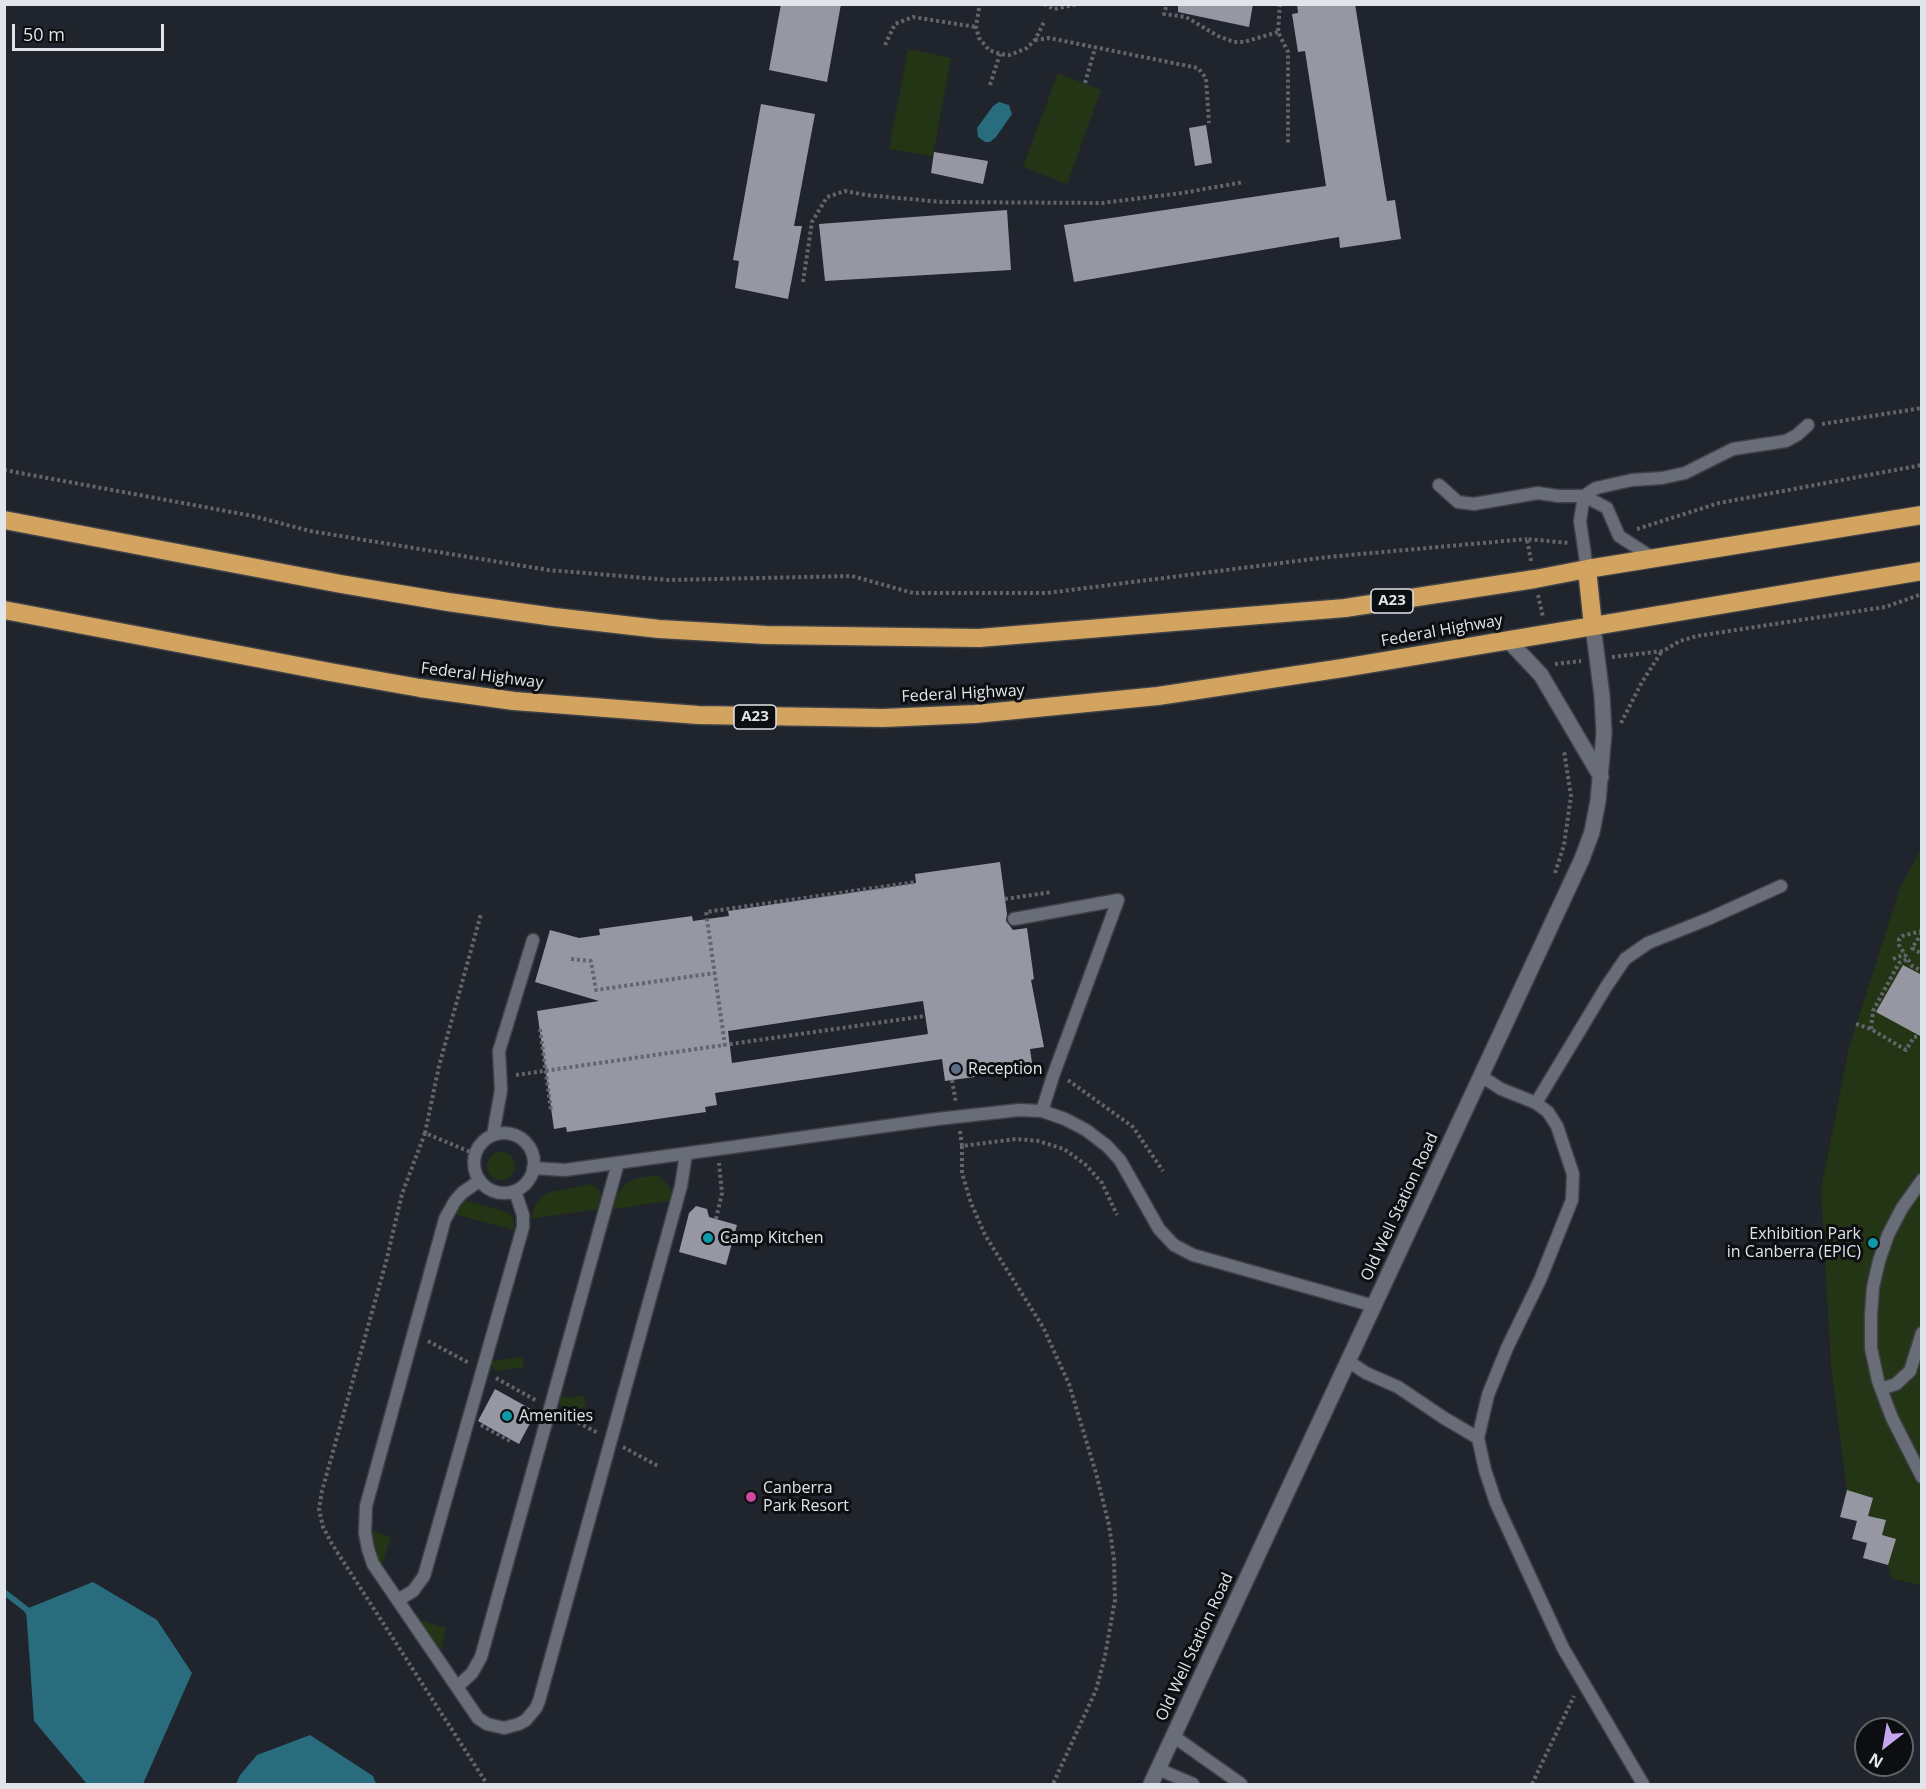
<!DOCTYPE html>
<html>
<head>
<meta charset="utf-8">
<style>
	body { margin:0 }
	#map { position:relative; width:1926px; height:1789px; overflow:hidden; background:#20242c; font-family:"Open Sans",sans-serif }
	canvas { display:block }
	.frame { position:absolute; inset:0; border:6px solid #e1e4e9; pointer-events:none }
	.north { position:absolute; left:1854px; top:1717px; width:60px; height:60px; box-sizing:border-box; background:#0c0e11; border:2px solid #616467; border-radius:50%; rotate:211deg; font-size:16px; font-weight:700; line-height:24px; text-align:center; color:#e1e4e9 }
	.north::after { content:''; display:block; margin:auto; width:21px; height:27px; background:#c7a6ef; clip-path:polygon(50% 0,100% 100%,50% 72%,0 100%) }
	.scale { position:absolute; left:12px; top:24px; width:152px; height:27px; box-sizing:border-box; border:3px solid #e1e4e9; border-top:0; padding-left:8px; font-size:18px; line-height:21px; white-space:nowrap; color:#e1e4e9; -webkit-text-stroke:4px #0c0e11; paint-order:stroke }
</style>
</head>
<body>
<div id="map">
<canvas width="1926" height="1789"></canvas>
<div class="frame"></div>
<div class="north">N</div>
<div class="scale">50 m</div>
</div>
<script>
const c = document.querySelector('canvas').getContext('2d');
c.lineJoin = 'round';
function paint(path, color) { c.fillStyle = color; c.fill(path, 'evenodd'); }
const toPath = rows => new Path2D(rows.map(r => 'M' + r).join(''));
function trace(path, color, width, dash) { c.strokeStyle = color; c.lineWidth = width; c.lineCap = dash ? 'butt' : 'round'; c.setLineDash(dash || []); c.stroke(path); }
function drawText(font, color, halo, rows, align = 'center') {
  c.font = font + ' "Open Sans",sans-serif'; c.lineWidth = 6; c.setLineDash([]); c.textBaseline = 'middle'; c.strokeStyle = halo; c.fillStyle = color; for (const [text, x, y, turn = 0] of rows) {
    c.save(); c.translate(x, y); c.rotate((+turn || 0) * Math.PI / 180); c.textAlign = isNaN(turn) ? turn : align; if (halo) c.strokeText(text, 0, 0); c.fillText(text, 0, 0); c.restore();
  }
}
paint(toPath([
	[908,49,951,58,933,156,889,149],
	[1058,73,1101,90,1067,184,1023,167],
	[1921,849,1921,1585,1892,1579,1888,1565,1847,1491,1831,1365,1821,1189,1849,1048,1900,888],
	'487 1166a14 14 0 1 1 28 0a14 14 0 1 1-28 0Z',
	[658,1175,670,1187,671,1195,669,1201,613,1209,617,1195,625,1184,637,1178],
	[591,1184,598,1188,600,1192,601,1197,597,1209,531,1219,536,1203,546,1193],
	[467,1201,505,1211,512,1216,514,1222,513,1230,455,1214,461,1204],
	[523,1357,524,1367,496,1371,491,1365,492,1361],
	[584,1396,586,1407,565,1410,559,1403,560,1398],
	[368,1529,391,1537,382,1564,375,1554],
	[419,1620,446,1628,440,1655,418,1624]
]), '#243515');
paint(toPath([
	[999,102,1009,105,1012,114,996,137,990,142,985,142,978,137,977,128,993,106],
	[93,1582,157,1620,192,1673,143,1784,87,1784,34,1721,26,1609],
	[310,1735,373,1776,376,1784,236,1784,240,1775,257,1755]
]), '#286c7d');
trace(toPath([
	[4,1592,26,1609,31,1616]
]), '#286c7d', 6);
paint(toPath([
	[781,4,841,4,827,82,769,70],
	[1178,4,1253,4,1249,27,1178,12],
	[1297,4,1355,4,1387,201,1395,200,1401,239,1340,248,1339,237,1074,282,1064,225,1326,186,1305,51,1298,52,1292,14,1298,13],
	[761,104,815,114,794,226,802,226,788,299,735,288,739,261,733,260],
	[1206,125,1212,163,1195,166,1189,128],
	[934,152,988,161,983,184,931,173],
	[1007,210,1011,270,825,281,819,224],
	[1000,862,1007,914,1006,921,1013,930,1027,928,1034,979,1031,980,1044,1047,1030,1049,1033,1069,945,1081,942,1059,715,1093,717,1105,705,1107,706,1112,567,1132,566,1127,554,1129,537,1011,599,1001,535,982,550,930,579,938,600,935,599,929,692,916,693,921,729,916,728,911,916,883,915,874],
	[923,1001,928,1034,732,1063,728,1031],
	[1903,965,1922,975,1922,1037,1876,1012],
	[696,1206,707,1209,709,1217,737,1225,726,1265,679,1252,689,1213],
	[495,1389,536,1412,519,1444,478,1421],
	[1847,1490,1873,1498,1868,1516,1886,1520,1882,1535,1896,1539,1888,1565,1863,1558,1867,1543,1852,1539,1857,1521,1840,1517]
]), '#9697a2');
const lane = toPath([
	[1439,485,1458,502,1474,504,1538,493,1558,496,1584,496,1607,508,1619,536,1653,558],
	[1587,569,1580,521,1584,496,1596,488,1632,480,1662,478,1685,473,1733,449,1786,441,1797,435,1808,425],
	[1014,919,1118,900,1053,1076,1042,1111],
	[1536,1103,1606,987,1625,959,1648,943,1708,919,1781,886],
	'474 1163a30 30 0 1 1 60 0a30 30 0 1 1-60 0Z',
	[493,1135,501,1090,499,1051,533,940],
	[533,1168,565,1170,937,1119,1019,1110,1042,1111,1065,1119,1086,1130,1107,1146,1120,1160,1159,1229,1174,1245,1193,1255,1374,1306],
	[1922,1180,1902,1208,1888,1235,1879,1261,1873,1287,1871,1315,1871,1348,1878,1381,1892,1418,1922,1477],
	[479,1181,462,1193,455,1201,445,1219,366,1506,365,1533,368,1549,373,1564,478,1718,487,1724,504,1728,519,1724,526,1720,536,1708,539,1701,681,1186,686,1154],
	[1348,1361,1366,1373,1398,1387,1444,1418,1478,1438,1485,1470,1496,1503,1563,1648,1643,1784],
	[1881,1389,1896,1384,1910,1371,1922,1333],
	[1478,1438,1488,1395,1507,1348,1540,1280,1572,1200,1573,1174,1557,1126,1548,1112,1536,1103,1501,1089,1481,1076],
	[398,1600,413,1591,424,1576,523,1227,523,1215,515,1191],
	[457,1687,472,1673,481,1657,618,1163],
	[1173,1736,1241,1784],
	[1158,1769,1193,1784]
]);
const street = toPath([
	[1508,640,1541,675,1601,777],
	[1151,1784,1582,859,1592,832,1598,801,1604,733,1602,696,1593,626]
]);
const highway = toPath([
	[4,520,341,584,448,602,554,617,659,629,766,635,979,638,1345,608,1535,579,1587,569,1922,515],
	[1587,569,1593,626],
	[4,610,330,672,420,688,514,701,698,715,883,718,975,714,1158,696,1343,668,1922,571]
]);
trace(lane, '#3e4147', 15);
trace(street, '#3e4147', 18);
trace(highway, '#3e4147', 21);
trace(toPath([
	[1044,4,1054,9,1079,4],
	[1280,4,1278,32,1288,52,1288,144],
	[1166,7,1164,14,1186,17,1218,36,1234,42,1244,42,1278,32],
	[979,8,976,27,979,38,989,50,1000,54,1010,55,1027,48,1035,40,1045,20],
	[1035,40,1049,38,1198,68,1206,78,1209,123],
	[885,45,895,24,913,17,976,27],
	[1085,83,1095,48],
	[990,85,1000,54],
	[803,282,812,222,827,197,845,191,866,195,942,202,1102,203,1182,193,1244,182],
	[1822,424,1922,408],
	[4,470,253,516,310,531,548,570,669,580,852,576,913,593,1047,593,1328,557,1527,539],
	[1637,529,1719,503,1922,465],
	[1531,561,1527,539,1569,543],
	[1538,595,1543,617],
	[1612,657,1663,651,1680,641,1697,636,1885,607,1922,594],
	[1555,664,1581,661],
	[1621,723,1642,682,1662,651],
	[1555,873,1564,845,1571,796,1564,751],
	[1005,899,1052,892],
	[1922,931,1902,936,1899,939,1899,945,1912,966,1922,971],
	[1922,933,1912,948,1922,954],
	[571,959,591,961,596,990,715,973],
	[1893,959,1905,954],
	[1856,1024,1871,1029,1906,1050,1914,1037,1922,1036],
	[540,1029,551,1111],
	[1871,1029,1873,1011,1899,963,1908,959],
	[725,1046,706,912,916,882],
	[516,1075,925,1016],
	[952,1080,956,1103],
	[1068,1080,1133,1127,1163,1171],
	[960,1131,962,1146,1016,1139,1038,1141,1064,1149,1086,1165,1102,1183,1117,1215],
	[425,1133,402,1194,386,1262,322,1491,319,1509,323,1527,332,1544,487,1784],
	[962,1146,962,1173,971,1203,985,1235,1043,1327,1069,1384,1096,1473,1109,1525,1114,1559,1115,1600,1105,1656,1096,1690,1053,1784],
	[475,1154,425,1133,439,1066,481,914],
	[716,1219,722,1193,719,1163],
	[428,1341,469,1363],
	[496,1378,537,1401],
	[562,1414,598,1433],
	[481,1425,512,1442],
	[623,1447,658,1466],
	[1532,1784,1574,1696]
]), '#62656c', 4, [3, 3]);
trace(lane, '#686d77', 12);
trace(street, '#686d77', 15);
trace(highway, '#d3a460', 18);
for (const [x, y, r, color] of [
	[956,1069,6,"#5c6f8a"],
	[708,1238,6,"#0f9aa8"],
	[1873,1243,6,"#0f9aa8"],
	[507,1416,6,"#0f9aa8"],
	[751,1497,6,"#d1479c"]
]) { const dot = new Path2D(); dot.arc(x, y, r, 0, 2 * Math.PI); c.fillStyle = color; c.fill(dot); trace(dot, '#0c0e11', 2); }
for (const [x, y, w] of [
	[1392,601,42],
	[755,717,42]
]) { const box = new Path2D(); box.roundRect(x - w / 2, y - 12, w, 24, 4.5); c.fillStyle = '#0c0e11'; c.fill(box); trace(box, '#e1e4e9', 1.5); }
drawText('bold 15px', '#e1e4e9', null, [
	["A23",1392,601],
	["A23",755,717]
]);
drawText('16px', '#e1e4e9', '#0c0e11', [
	["Federal Highway",1442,631,-10],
	["Federal Highway",482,676,7],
	["Federal Highway",963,694,-3],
	["Old Well Station Road",1400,1207,-65],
	["Old Well Station Road",1195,1647,-65]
]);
drawText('16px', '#e1e4e9', '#0c0e11', [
	["Reception",968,1069],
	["Exhibition Park",1861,1234,"right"],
	["in Canberra (EPIC)",1861,1252,"right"],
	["Camp Kitchen",720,1238],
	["Amenities",519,1416],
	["Canberra",763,1488],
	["Park Resort",763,1506]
], 'left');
</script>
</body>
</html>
